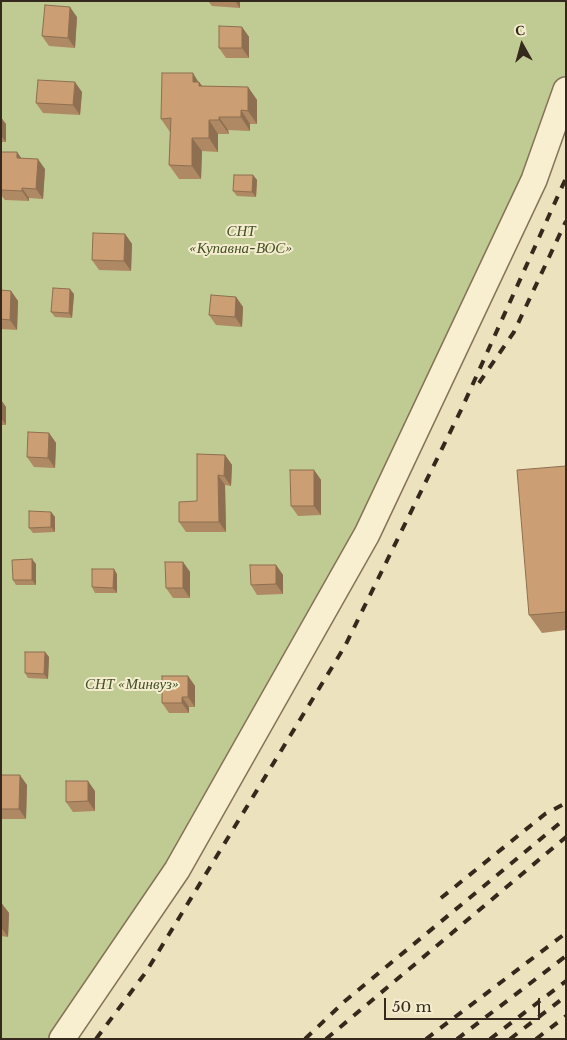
<!DOCTYPE html>
<html>
<head>
<meta charset="utf-8">
<style>
	body { margin:0 }
	#map { position:relative; width:567px; height:1040px; overflow:hidden; background:#ede2be; font-family:"Libre Baskerville",serif }
	canvas { display:block }
	.frame { position:absolute; inset:0; border:2px solid #34291c; pointer-events:none }
	.north { position:absolute; left:497px; top:20px; width:50px; height:50px; -webkit-text-stroke:4px #f4ecce; paint-order:stroke; rotate:353deg; font-size:14px; font-weight:700; line-height:20px; text-align:center; color:#34291c }
	.north::after { content:''; display:block; margin:auto; width:18px; height:22px; background:#34291c; clip-path:polygon(50% 0,100% 100%,50% 72%,0 100%) }
	.scale { position:absolute; left:384px; top:998px; width:156px; height:22px; box-sizing:border-box; border:2px solid #34291c; border-top:0; padding-left:6px; font-size:15px; line-height:18px; white-space:nowrap; color:#34291c; -webkit-text-stroke:4px #f4ecce; paint-order:stroke }
</style>
</head>
<body>
<div id="map">
<canvas width="567" height="1040"></canvas>
<div class="frame"></div>
<div class="north">С</div>
<div class="scale">50 m</div>
</div>
<script>
const c = document.querySelector('canvas').getContext('2d');
c.lineJoin = 'round';
function paint(path, color) { c.fillStyle = color; c.fill(path, 'evenodd'); }
const toPath = rows => new Path2D(rows.map(r => 'M' + r).join(''));
function trace(path, color, width, dash) { c.strokeStyle = color; c.lineWidth = width; c.lineCap = dash ? 'butt' : 'round'; c.setLineDash(dash || []); c.stroke(path); }
function drawText(font, color, halo, rows, align = 'center') {
  c.font = font + ' "Libre Baskerville",serif'; c.lineWidth = 4; c.setLineDash([]); c.textBaseline = 'middle'; c.strokeStyle = halo; c.fillStyle = color; for (const [text, x, y, turn = 0] of rows) {
    c.save(); c.translate(x, y); c.rotate((+turn || 0) * Math.PI / 180); c.textAlign = isNaN(turn) ? turn : align; if (halo) c.strokeText(text, 0, 0); c.fillText(text, 0, 0); c.restore();
  }
}
paint(toPath([
	[1,1,566,1,566,90,367,534,62,1039,1,1039]
]), '#c0ca93');
const minor = toPath([
	[62,1039,177,870,367,534,534,180,566,90]
]);
trace(minor, '#857357', 28);
trace(minor, '#f8efd1', 25);
trace(toPath([
	[479,383,514,332,566,221],
	[441,898,545,814,566,803],
	[96,1039,146,972,345,646,462,408,566,178],
	[305,1039,345,1001,566,818],
	[326,1039,566,837],
	[426,1039,566,933],
	[457,1039,566,956],
	[490,1039,566,981],
	[510,1039,566,996],
	[536,1039,566,1016]
]), '#34291c', 4, [9, 9]);
paint(toPath([
	[208,1,240,1,240,8,212,6],
	[77,17,75,48,49,46,42,36],
	[242,27,249,37,249,58,226,58,219,48],
	[199,82,202,86,248,87,257,100,257,124,250,124,250,131,228,130,229,134,218,134,218,152,202,151,201,179,179,179,169,165,170,132,161,119],
	[82,92,80,115,43,113,36,103],
	[1,119,2,119,6,124,6,142,1,142],
	[1,152,17,152,21,158,45,169,43,199,29,198,29,201,5,200,1,195],
	[253,175,257,180,256,197,237,196,233,191],
	[125,234,132,244,131,271,99,270,92,260],
	[1,290,11,291,18,301,17,330,1,329],
	[74,294,72,318,55,317,51,312],
	[236,297,243,307,242,327,216,325,209,315],
	[1,400,6,407,6,425,1,425],
	[49,433,56,443,55,468,34,467,27,457],
	[225,455,232,465,231,486,225,485,226,532,186,532,179,522,197,501],
	[566,466,566,630,542,633,529,615],
	[314,470,321,480,321,515,298,516,291,506],
	[51,512,55,517,55,532,33,533,29,528],
	[183,562,190,572,190,598,173,598,166,588],
	[36,564,36,585,16,585,13,580],
	[276,565,283,575,283,594,257,595,251,585],
	[117,574,117,593,95,593,92,587],
	[45,652,49,657,48,679,28,678,25,673],
	[188,676,195,686,195,707,189,707,189,713,169,713,162,703],
	[1,775,27,785,26,819,1,819],
	[95,791,95,811,73,812,66,802],
	[1,903,2,904,9,913,8,937,1,936]
]), '#af8864');
paint(toPath([
	[235,1,240,1,240,8],
	[70,7,77,17,75,48,68,38],
	[242,27,249,37,249,58,242,48],
	[193,73,199,83,199,82,209,95,193,82],
	[75,82,82,92,80,115,73,105],
	[248,87,257,100,257,124,248,111],
	[241,110,250,124,250,131,241,117],
	[219,117,228,130,229,134,219,120],
	[2,119,6,124,6,142,2,137],
	[209,120,218,134,218,152,209,138],
	[192,138,202,151,201,179,192,166],
	[17,152,24,162,17,158],
	[38,159,45,169,43,199,36,189],
	[253,175,257,180,256,197,252,192],
	[22,188,29,198,29,201,22,191],
	[125,234,132,244,131,271,124,261],
	[70,289,74,294,72,318,69,313],
	[11,291,18,301,17,330,10,320],
	[236,297,243,307,242,327,235,317],
	[1,400,6,407,6,425,1,418],
	[49,433,56,443,55,468,48,458],
	[225,455,232,465,231,486,224,476],
	[314,470,321,480,321,515,314,506],
	[218,475,225,485,226,532,219,522],
	[51,512,55,517,55,532,51,527],
	[32,559,36,564,36,585,32,580],
	[183,562,190,572,190,598,183,588],
	[276,565,283,575,283,594,276,584],
	[114,569,117,574,117,593,113,588],
	[45,652,49,657,48,679,44,674],
	[188,676,195,686,195,707,188,697],
	[182,697,189,707,189,713,182,703],
	[20,775,27,785,26,819,19,809],
	[88,781,95,791,95,811,88,801],
	[2,904,9,913,8,937,1,927]
]), '#8e6f51');
const building = toPath([
	[45,5,70,7,68,38,42,36,45,5],
	[219,26,242,27,242,48,219,48,219,26],
	[162,73,193,73,193,82,199,82,199,86,248,87,248,111,241,110,241,117,219,117,219,120,209,120,209,138,192,138,192,166,169,165,171,118,161,119,162,73],
	[38,80,75,82,73,105,36,103,38,80],
	[1,119,2,119,2,137,1,136,1,119],
	[1,152,17,152,17,158,38,159,36,189,22,188,22,191,1,190,1,152],
	[234,175,253,175,252,192,233,191,234,175],
	[93,233,125,234,124,261,92,260,93,233],
	[53,288,70,289,69,313,51,312,53,288],
	[1,290,11,291,10,320,1,319,1,290],
	[211,295,236,297,235,317,209,315,211,295],
	[28,432,49,433,48,458,27,457,28,432],
	[197,454,225,455,224,476,218,475,219,522,179,522,179,502,197,501,197,454],
	[566,466,566,612,529,615,517,470,566,466],
	[290,470,314,470,314,506,291,506,290,470],
	[29,511,51,512,51,527,29,528,29,511],
	[32,559,32,580,13,580,12,560,32,559],
	[165,562,183,562,183,588,166,588,165,562],
	[250,565,276,565,276,584,251,585,250,565],
	[92,569,114,569,113,588,92,587,92,569],
	[25,652,45,652,44,674,25,673,25,652],
	[162,676,188,676,188,697,182,697,182,703,162,703,162,676],
	[1,775,20,775,19,809,1,809,1,775],
	[66,781,88,781,88,801,66,802,66,781],
	[1,903,2,904,1,927,1,903]
]);
paint(building, '#cb9e74');
trace(building, '#8e6f51', 1);
drawText('italic 15px', '#425023', '#f4ecce', [
	["СНТ",241,232],
	["«Купавна-ВОС»",241,249],
	["СНТ «Минвуз»",132,685]
]);
</script>
</body>
</html>
